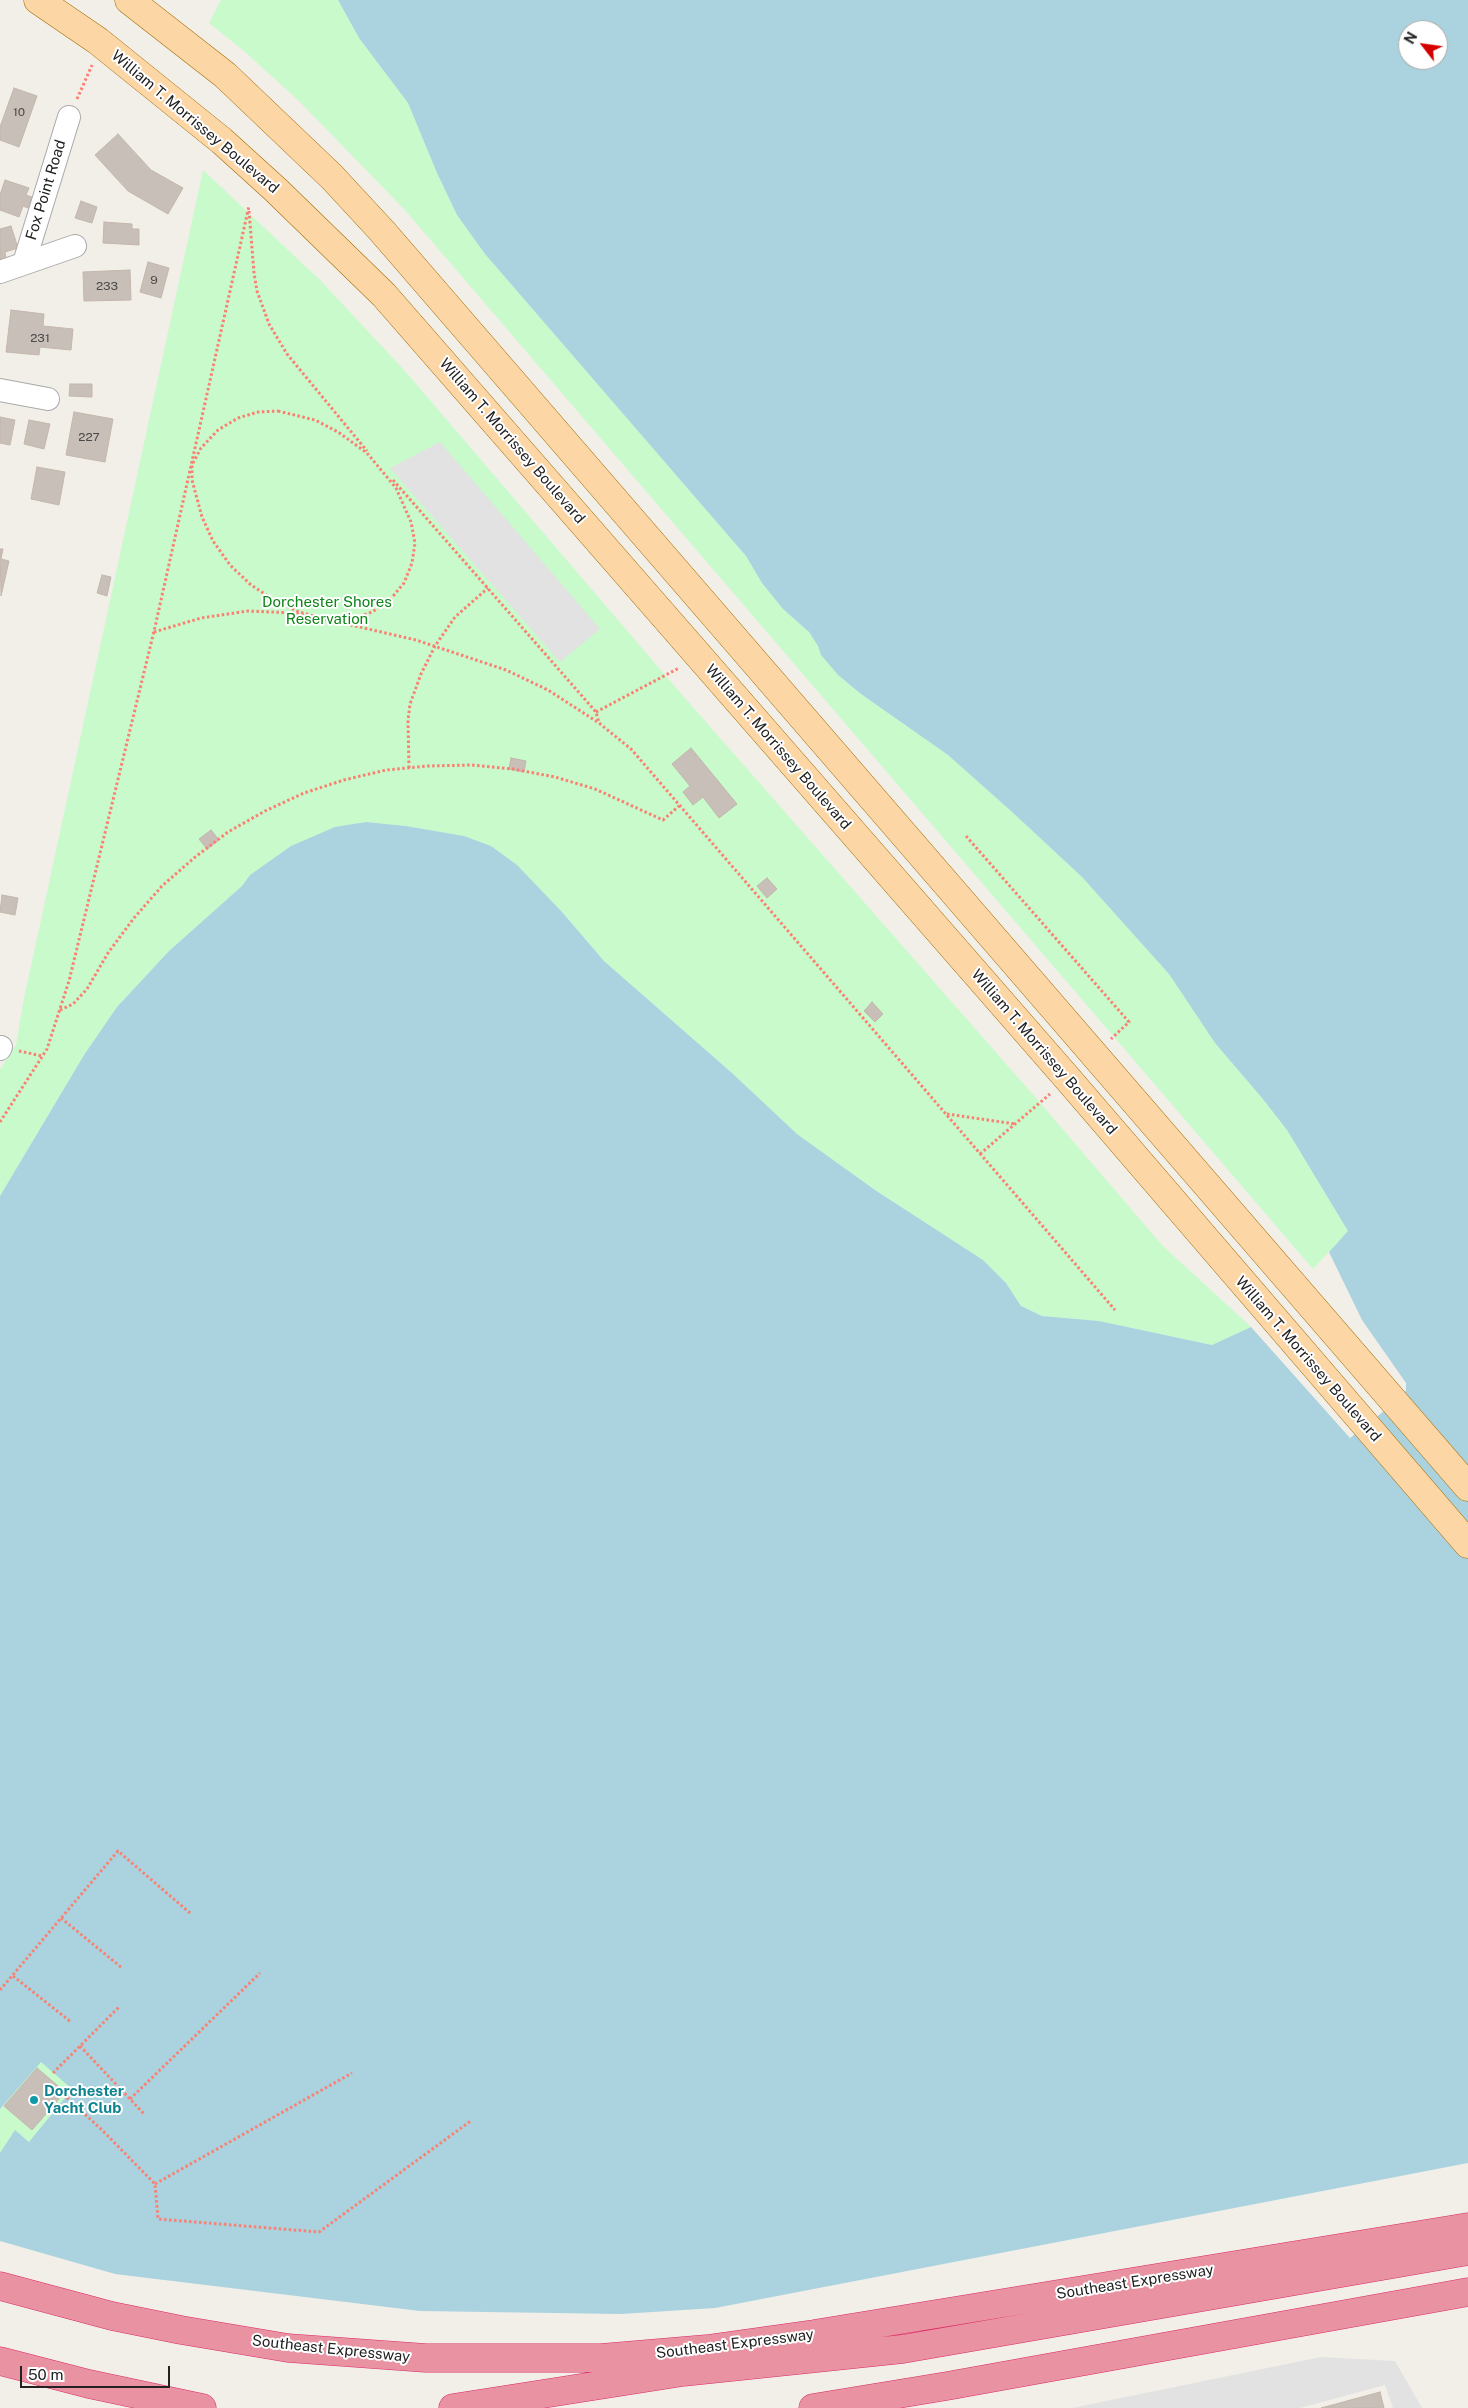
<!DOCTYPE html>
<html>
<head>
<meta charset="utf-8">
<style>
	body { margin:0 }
	#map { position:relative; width:1468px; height:2408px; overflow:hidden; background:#f2efe9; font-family:"Public Sans",sans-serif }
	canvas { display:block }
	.north { position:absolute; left:1398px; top:20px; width:50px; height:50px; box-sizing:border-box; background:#fff; border:1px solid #a7a7a7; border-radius:50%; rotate:300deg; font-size:14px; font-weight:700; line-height:20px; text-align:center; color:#222 }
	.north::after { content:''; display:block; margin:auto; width:18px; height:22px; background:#d40000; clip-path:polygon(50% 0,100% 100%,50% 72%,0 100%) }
	.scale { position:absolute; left:20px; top:2366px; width:150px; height:22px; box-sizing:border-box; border:2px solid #222; border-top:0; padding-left:6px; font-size:15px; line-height:18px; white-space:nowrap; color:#222; -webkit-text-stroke:4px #fff; paint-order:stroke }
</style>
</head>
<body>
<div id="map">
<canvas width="1468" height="2408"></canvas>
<div class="north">N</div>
<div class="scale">50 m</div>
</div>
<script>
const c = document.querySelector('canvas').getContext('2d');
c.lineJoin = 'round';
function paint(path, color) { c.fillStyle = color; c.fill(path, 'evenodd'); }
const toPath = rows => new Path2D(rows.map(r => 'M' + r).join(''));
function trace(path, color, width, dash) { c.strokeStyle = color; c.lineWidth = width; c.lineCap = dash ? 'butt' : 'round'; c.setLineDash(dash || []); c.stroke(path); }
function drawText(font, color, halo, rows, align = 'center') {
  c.font = font + ' "Public Sans",sans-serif'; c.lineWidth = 4; c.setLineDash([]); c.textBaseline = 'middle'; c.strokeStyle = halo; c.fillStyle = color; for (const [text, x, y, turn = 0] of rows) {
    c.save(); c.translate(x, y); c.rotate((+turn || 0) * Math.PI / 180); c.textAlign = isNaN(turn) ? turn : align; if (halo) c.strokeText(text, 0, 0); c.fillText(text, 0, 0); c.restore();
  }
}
paint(toPath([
	[221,0,338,0,359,38,408,103,437,173,457,215,485,254,746,556,762,583,783,609,809,632,818,646,821,655,838,675,861,694,948,755,1011,811,1082,877,1169,974,1215,1043,1262,1098,1287,1130,1348,1231,1313,1269,404,209,299,101,245,52,209,23],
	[203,170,320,280,405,371,677,689,1036,1098,1162,1245,1251,1327,1212,1345,1098,1321,1042,1316,1021,1306,1006,1283,983,1260,875,1190,797,1134,732,1073,604,961,562,912,516,865,491,846,464,836,406,826,366,822,291,846,250,875,242,886,169,951,117,1007,84,1055,0,1196,0,1069,16,1045,23,1003],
	[41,2061,73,2089,29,2142,15,2131,0,2153,0,2109]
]), '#c8facc');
paint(toPath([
	[440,442,600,629,560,662,390,468],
	[1321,2357,1395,2361,1422,2408,1393,2408,1385,2385,1300,2408,1072,2408]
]), '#e2e2e2');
paint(toPath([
	[338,0,1468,0,1468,2163,715,2308,621,2314,420,2311,115,2274,0,2241,0,2153,15,2130,29,2142,72,2089,41,2062,0,2109,0,1196,84,1055,117,1007,169,951,242,886,250,875,291,846,335,827,366,822,406,826,464,836,491,846,517,865,562,912,604,961,732,1073,797,1134,875,1190,983,1260,1006,1283,1021,1306,1042,1316,1099,1321,1212,1345,1251,1327,1350,1438,1403,1396,1406,1390,1406,1383,1362,1320,1329,1252,1348,1231,1287,1130,1262,1098,1215,1043,1169,974,1082,877,1011,811,948,755,861,694,838,675,821,655,818,646,809,632,783,609,762,583,746,556,485,254,457,215,437,173,408,103,359,38],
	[1408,30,1438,30,1438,60,1408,60]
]), '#aad3df');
const building = toPath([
	[14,88,37,96,19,147,0,140,0,127,14,88],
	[118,134,151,170,183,188,168,214,128,191,95,155,118,134],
	[5,180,29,188,26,195,32,197,28,208,23,206,19,217,0,210,0,195,5,180],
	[81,201,97,207,92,223,75,218,81,201],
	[104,222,132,224,132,229,139,229,139,245,103,243,104,222],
	[11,226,18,248,5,252,6,259,0,261,0,229,11,226],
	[148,262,169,268,161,298,140,292,148,262],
	[130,270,131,300,84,301,83,272,130,270],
	[11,310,44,314,43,326,73,329,71,350,40,347,39,355,6,352,11,310],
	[70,384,92,384,92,397,69,396,70,384],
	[74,412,113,419,105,462,66,455,74,412],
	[0,417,15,420,10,445,0,443,0,417],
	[29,420,50,424,44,449,24,444,29,420],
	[37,467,65,472,59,505,31,499,37,467],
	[0,549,3,549,1,559,9,561,1,596,0,549],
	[102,575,111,577,107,596,97,593,102,575],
	[691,748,737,804,719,818,703,797,693,805,683,792,690,786,672,764,691,748],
	[511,758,526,761,524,772,509,769,511,758],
	[211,830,219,840,207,849,199,839,211,830],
	[767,878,777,889,767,898,757,886,767,878],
	[2,895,18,898,15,915,0,912,2,895],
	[872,1002,883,1014,875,1022,864,1011,872,1002],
	[37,2068,65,2092,32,2130,4,2106,37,2068],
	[1380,2392,1384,2408,1321,2408,1380,2392]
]);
paint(building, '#c7bfb8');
trace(building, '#c4b6ab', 1);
const minor = toPath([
	[24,263,69,117],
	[0,272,75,246],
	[0,390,48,399],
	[0,1049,1,1047]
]);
const primary = toPath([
	[38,0,98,41,222,141,276,190,384,295,1068,1079,1468,1544],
	[129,0,225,75,332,177,382,231,1468,1487]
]);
const motorway = toPath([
	[0,2286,112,2316,181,2330,288,2348,426,2358,601,2358,707,2349,814,2334,1468,2227],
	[0,2361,89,2384,202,2408],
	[453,2408,683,2372,903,2349,1468,2251],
	[813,2408,947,2386,1468,2292]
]);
trace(minor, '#a9a9a9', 24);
trace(primary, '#a06b00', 29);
trace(motorway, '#dc2a67', 29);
trace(toPath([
	[77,99,92,65],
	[249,211,254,273,257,291,269,324,287,354,367,451],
	[278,411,315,420,338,432,367,453,396,488,411,522,415,543,412,563,404,583,389,601,372,612,353,619,329,620,299,612,274,600,251,585,230,565,213,541,202,517,192,480,192,465,201,448,218,430,238,418,258,412,278,411],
	[393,480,596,712,599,723],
	[154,632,201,618,248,611,295,613,329,620,416,640,506,670,548,690,599,723,631,749,1115,1310],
	[596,712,679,668],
	[409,768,408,720,410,704,421,674,435,646,455,617,488,588],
	[966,836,1129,1022,1111,1039],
	[60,1010,73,1004,87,989,108,953,134,918,162,886,194,858,228,832,265,811,304,793,344,780,386,770,428,766,471,765,513,769,555,777,595,789,663,820,679,806],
	[19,1051,42,1056],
	[947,1114,1015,1124],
	[0,1122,47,1049,69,981,155,627,249,206],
	[980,1154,1050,1094],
	[61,1918,122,1968],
	[13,1976,71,2022],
	[0,1990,118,1851,190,1913],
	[80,2046,145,2115],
	[53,2073,120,2006],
	[63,2094,102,2130,155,2184,158,2219,319,2232,472,2120],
	[130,2099,260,1973],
	[155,2184,352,2073]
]), '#fa8072', 3, [2.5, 2.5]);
trace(minor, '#fff', 22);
trace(primary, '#fcd6a4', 28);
trace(motorway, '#e892a2', 28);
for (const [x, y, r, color] of [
	[34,2100,5,"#0f9aa8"]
]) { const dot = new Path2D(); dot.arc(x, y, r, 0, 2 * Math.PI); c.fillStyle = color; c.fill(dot); trace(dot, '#fff', 2); }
drawText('12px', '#4b4948', null, [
	["10",19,112],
	["9",154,280],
	["233",107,286],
	["231",40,338],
	["227",89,437]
]);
drawText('15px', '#222', '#fff', [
	["William T. Morrissey Boulevard",195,122,40],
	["Fox Point Road",46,190,-73],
	["William T. Morrissey Boulevard",512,441,49],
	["William T. Morrissey Boulevard",778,747,49],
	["William T. Morrissey Boulevard",1044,1052,49],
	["William T. Morrissey Boulevard",1308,1359,49],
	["Southeast Expressway",1135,2282,-9],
	["Southeast Expressway",735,2344,-7],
	["Southeast Expressway",331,2349,6]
]);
drawText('15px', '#0c8416', '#fff', [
	["Dorchester Shores",327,602],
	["Reservation",327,619]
]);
drawText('bold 15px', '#0d838f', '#fff', [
	["Dorchester",44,2091],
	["Yacht Club",44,2108]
], 'left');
</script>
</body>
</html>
